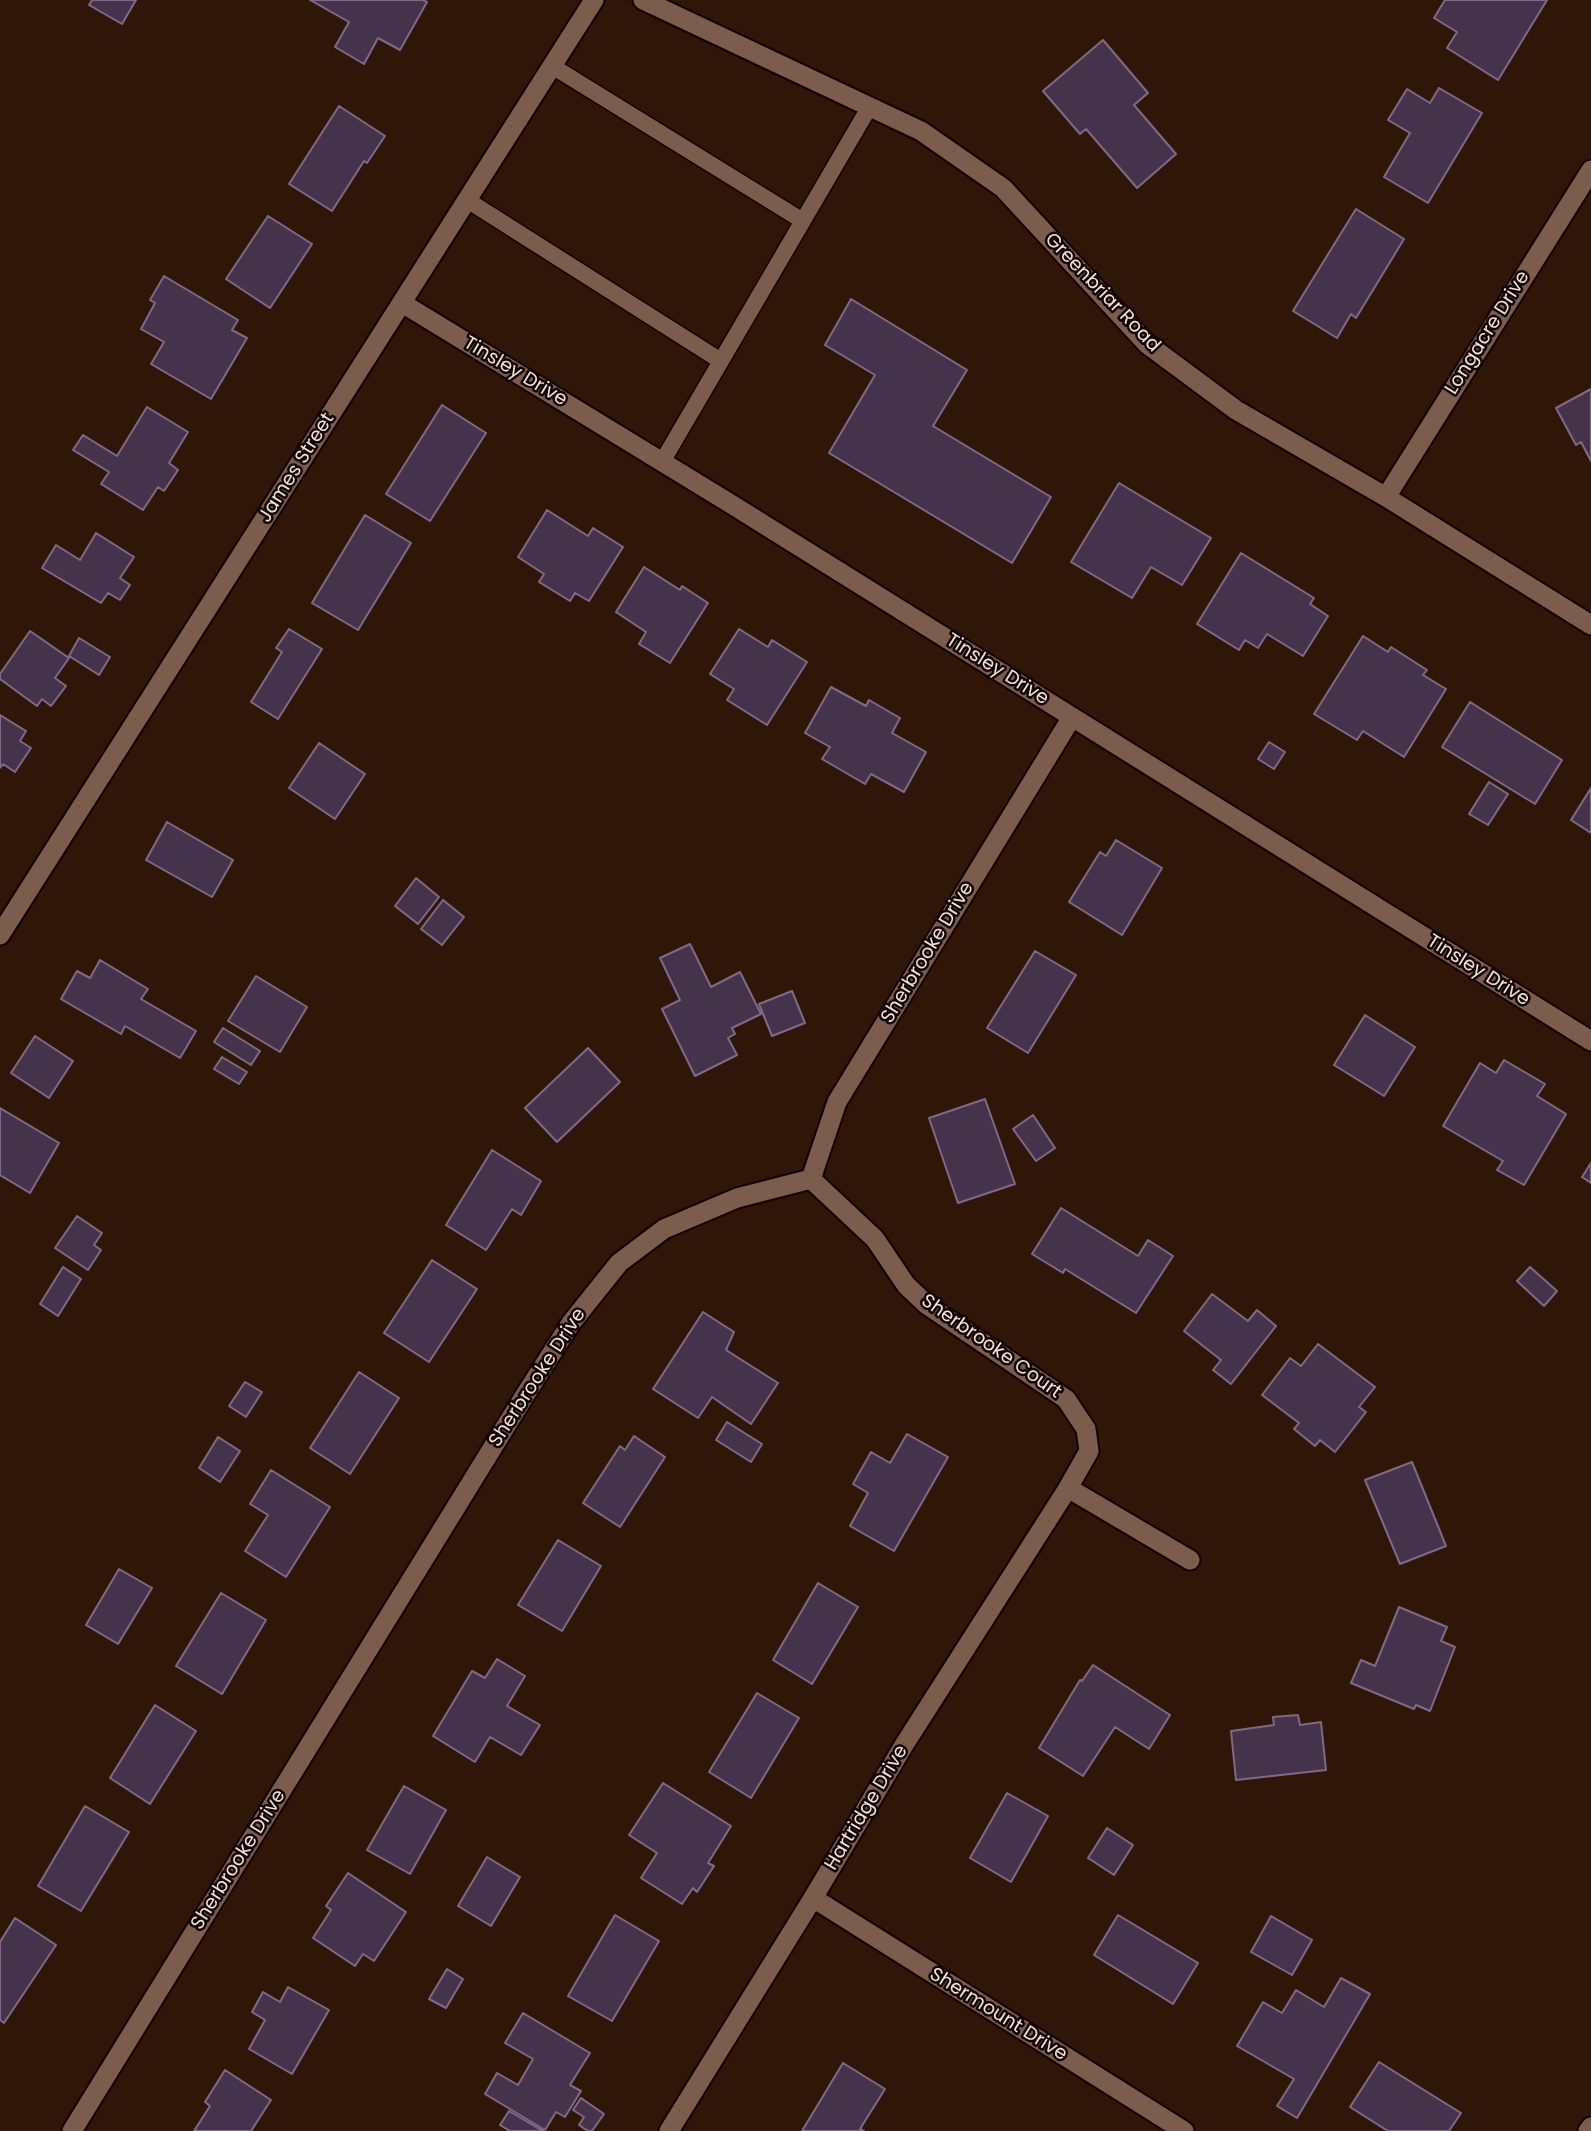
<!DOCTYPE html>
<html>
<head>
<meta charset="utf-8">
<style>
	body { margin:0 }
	canvas { display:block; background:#301509 }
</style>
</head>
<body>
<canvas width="1591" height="2131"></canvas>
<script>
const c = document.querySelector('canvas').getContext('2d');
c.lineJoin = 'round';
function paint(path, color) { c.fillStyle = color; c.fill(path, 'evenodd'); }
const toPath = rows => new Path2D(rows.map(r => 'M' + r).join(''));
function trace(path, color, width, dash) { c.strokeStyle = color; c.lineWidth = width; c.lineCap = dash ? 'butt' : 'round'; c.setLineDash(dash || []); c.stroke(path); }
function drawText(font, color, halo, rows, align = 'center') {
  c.font = font + ' Poppins,sans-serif'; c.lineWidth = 5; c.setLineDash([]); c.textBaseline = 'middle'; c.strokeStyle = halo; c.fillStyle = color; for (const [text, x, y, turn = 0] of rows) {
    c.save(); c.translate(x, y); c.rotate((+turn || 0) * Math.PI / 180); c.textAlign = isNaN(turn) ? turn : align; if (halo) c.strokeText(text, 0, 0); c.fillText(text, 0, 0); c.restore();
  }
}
const building = toPath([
	[92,0,136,0,122,24,89,5,92,0],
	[310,0,423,0,427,2,400,50,378,38,364,64,335,47,349,22,310,0],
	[1445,0,1547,0,1498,80,1447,48,1457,32,1434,18,1445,0],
	[1103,40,1148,93,1134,105,1176,154,1137,188,1086,129,1080,134,1043,91,1103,40],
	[1439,88,1482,113,1428,203,1384,177,1410,133,1388,120,1407,89,1430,103,1439,88],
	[339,106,385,136,367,163,364,161,332,211,289,184,339,106],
	[1356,209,1404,239,1356,318,1351,314,1337,338,1293,311,1356,209],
	[268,216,312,244,270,308,226,279,268,216],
	[164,276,238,320,232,330,247,338,211,399,151,364,164,342,141,329,155,303,150,300,164,276],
	[851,299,967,370,933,426,1051,497,1012,563,829,453,875,375,825,345,851,299],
	[1591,389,1591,461,1581,442,1576,445,1556,408,1591,389],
	[442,405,486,433,430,521,386,494,442,405],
	[147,407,188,432,169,463,178,470,164,491,158,487,143,510,101,484,109,472,73,450,83,435,117,456,147,407],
	[1119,483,1211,538,1182,585,1151,567,1132,598,1071,562,1119,483],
	[547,510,588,536,593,528,623,547,589,601,575,593,570,601,539,582,544,574,518,557,547,510],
	[365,515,411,543,358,630,312,603,365,515],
	[96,533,134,557,120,578,130,585,120,600,108,593,101,603,42,568,56,545,80,560,96,533],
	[1241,553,1314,598,1310,604,1328,616,1303,656,1267,634,1258,648,1245,640,1239,650,1197,624,1241,553],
	[644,567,680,590,682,586,708,603,670,663,639,644,646,632,616,612,644,567],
	[289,629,322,649,278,719,251,702,282,652,276,648,289,629],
	[739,629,768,647,772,640,807,662,767,725,727,700,734,689,710,674,739,629],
	[30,631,69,658,55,678,66,686,51,706,42,699,37,706,0,679,0,674,30,631],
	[1363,636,1388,652,1391,647,1427,670,1423,675,1446,689,1404,757,1363,731,1357,740,1314,714,1363,636],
	[79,638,110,657,99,675,69,656,79,638],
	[831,687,866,706,869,700,900,718,892,733,926,752,904,792,871,774,865,784,822,759,830,747,805,733,831,687],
	[1470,702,1562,760,1535,804,1442,747,1470,702],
	[0,715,26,731,20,741,31,748,15,772,3,764,0,768,0,715],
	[1269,742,1285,752,1274,769,1258,759,1269,742],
	[319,743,365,774,335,819,289,788,319,743],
	[1489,782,1508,794,1488,825,1469,814,1489,782],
	[1591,788,1591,833,1571,820,1591,788],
	[167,822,233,860,212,897,146,860,167,822],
	[1116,840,1162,868,1122,935,1069,902,1100,852,1106,856,1116,840],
	[416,878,439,897,418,924,395,906,416,878],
	[443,900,464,917,442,945,421,929,443,900],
	[690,944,711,987,740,972,761,1014,732,1028,735,1034,728,1038,737,1055,695,1076,662,1009,680,1000,660,958,690,944],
	[1035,951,1076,975,1028,1053,987,1028,1035,951],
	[100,960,148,989,141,999,196,1031,180,1058,125,1026,121,1034,61,999,77,971,90,978,100,960],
	[256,976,307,1007,280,1052,228,1021,256,976],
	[792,991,805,1023,772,1036,759,1004,792,991],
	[1365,1015,1415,1047,1384,1096,1334,1065,1365,1015],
	[223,1028,260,1051,251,1065,214,1042,223,1028],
	[35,1036,73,1061,49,1098,11,1073,35,1036],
	[588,1048,620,1082,557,1142,525,1108,588,1048],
	[222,1057,247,1072,239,1084,214,1069,222,1057],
	[1504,1060,1545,1084,1537,1096,1566,1114,1524,1185,1497,1170,1503,1161,1443,1126,1480,1063,1496,1073,1504,1060],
	[985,1099,1015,1184,958,1203,929,1118,985,1099],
	[0,1108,59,1143,30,1193,0,1175,0,1108],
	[1033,1115,1055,1148,1036,1161,1013,1129,1033,1115],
	[492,1150,541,1181,521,1215,512,1209,486,1250,446,1225,492,1150],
	[1591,1163,1591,1183,1582,1177,1591,1163],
	[1061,1208,1138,1256,1148,1240,1173,1256,1136,1313,1065,1269,1063,1273,1032,1254,1061,1208],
	[77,1216,102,1233,94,1245,101,1250,88,1270,55,1248,77,1216],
	[432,1260,477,1289,429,1362,384,1333,432,1260],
	[63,1267,81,1279,58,1316,40,1304,63,1267],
	[1530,1267,1557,1291,1544,1306,1517,1281,1530,1267],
	[1212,1294,1248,1321,1257,1310,1276,1326,1231,1384,1213,1370,1221,1360,1184,1331,1212,1294],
	[703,1312,734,1332,726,1350,778,1383,751,1424,712,1397,698,1418,653,1389,703,1312],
	[1318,1344,1375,1387,1359,1407,1366,1412,1335,1452,1320,1440,1315,1446,1294,1429,1299,1423,1262,1395,1290,1358,1301,1366,1318,1344],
	[359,1372,399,1398,350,1474,310,1448,359,1372],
	[245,1382,262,1392,246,1417,229,1406,245,1382],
	[727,1422,762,1444,751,1462,716,1440,727,1422],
	[907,1434,948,1457,894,1551,850,1526,868,1493,853,1484,871,1452,890,1463,907,1434],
	[634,1436,665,1457,620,1527,583,1503,620,1446,625,1450,634,1436],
	[218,1437,240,1451,220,1482,199,1468,218,1437],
	[1412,1462,1446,1546,1400,1564,1365,1480,1412,1462],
	[271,1470,330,1507,286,1577,245,1551,268,1515,250,1504,271,1470],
	[558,1540,601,1566,562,1631,518,1605,558,1540],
	[119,1569,152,1588,118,1644,86,1625,119,1569],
	[818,1583,858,1607,812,1684,773,1660,818,1583],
	[221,1593,266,1620,222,1694,176,1666,221,1593],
	[1399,1607,1447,1627,1441,1641,1455,1647,1430,1711,1416,1705,1414,1709,1351,1683,1361,1660,1375,1666,1399,1607],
	[497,1659,525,1676,507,1706,540,1725,521,1755,490,1737,475,1762,433,1736,472,1671,485,1678,497,1659],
	[1093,1665,1170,1715,1149,1749,1115,1727,1083,1776,1039,1748,1080,1680,1082,1681,1093,1665],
	[757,1693,799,1718,751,1798,709,1772,757,1693],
	[155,1705,196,1731,150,1804,110,1778,155,1705],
	[1298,1715,1300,1725,1321,1722,1326,1770,1236,1780,1231,1731,1274,1725,1273,1717,1298,1715],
	[663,1783,731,1826,708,1863,714,1866,697,1892,693,1888,682,1904,641,1878,657,1853,629,1835,663,1783],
	[404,1786,446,1810,410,1874,367,1850,404,1786],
	[1007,1793,1048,1816,1011,1882,970,1858,1007,1793],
	[85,1806,129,1832,81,1911,38,1886,85,1806],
	[1107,1828,1133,1845,1114,1875,1088,1858,1107,1828],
	[487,1857,520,1877,491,1926,458,1906,487,1857],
	[348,1873,406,1912,374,1961,363,1954,355,1966,313,1938,331,1910,326,1906,348,1873],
	[615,1915,659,1941,612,2021,568,1996,615,1915],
	[1118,1915,1198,1963,1173,2004,1094,1955,1118,1915],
	[1271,1916,1312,1940,1292,1975,1251,1952,1271,1916],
	[15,1918,56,1945,4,2023,0,2020,0,1942,15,1918],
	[447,1969,463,1979,446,2008,429,1999,447,1969],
	[1341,1978,1370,1994,1297,2118,1277,2106,1294,2079,1237,2046,1263,2002,1282,2013,1296,1990,1324,2007,1341,1978],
	[288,1987,329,2010,292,2074,249,2049,265,2020,252,2012,263,1992,280,2002,288,1987],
	[523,2013,590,2053,570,2085,581,2091,565,2117,556,2112,545,2130,485,2094,497,2073,518,2085,533,2059,505,2043,523,2013],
	[1379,2062,1461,2113,1449,2131,1388,2131,1350,2107,1379,2062],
	[843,2063,885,2089,860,2129,864,2131,802,2131,843,2063],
	[225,2070,271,2100,251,2131,194,2131,210,2106,205,2102,225,2070],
	[581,2098,604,2114,592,2131,588,2131,579,2125,584,2117,573,2110,581,2098],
	[509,2111,543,2131,510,2131,500,2125,509,2111]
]);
paint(building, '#45334c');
trace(building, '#7e6a86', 2);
const service = toPath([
	[552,66,803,221],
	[467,200,721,361],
	[662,462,870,106]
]);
const minor = toPath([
	[643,0,921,131,1003,188,1147,344,1236,410,1386,497,1591,625],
	[402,303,731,504,1591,1041],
	[1386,497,1591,170],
	[0,935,594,0],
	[811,1179,875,1239,906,1285,927,1305,1066,1399,1086,1429,1089,1451,1068,1488,1190,1560],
	[811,1179,837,1102,1072,717],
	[813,1898,1184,2131],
	[72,2131,525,1395,571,1323,619,1263,664,1229,737,1198,811,1179],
	[669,2131,813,1898,904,1745,1068,1488],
	[1588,2131,1591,2127]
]);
trace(service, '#160200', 19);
trace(minor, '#160200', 23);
trace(service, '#7c5c4d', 16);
trace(minor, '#7c5c4d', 19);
drawText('19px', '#f4e1d8', '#0f0502', [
	["Greenbriar Road",1102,293,46],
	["Longacre Drive",1488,333,-58],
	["Tinsley Drive",515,372,31],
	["James Street",297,468,-58],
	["Tinsley Drive",997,670,32],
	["Sherbrooke Drive",928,953,-59],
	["Tinsley Drive",1478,971,32],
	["Sherbrooke Court",991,1347,35],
	["Sherbrooke Drive",538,1378,-57],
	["Hartridge Drive",867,1808,-59],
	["Sherbrooke Drive",239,1860,-58],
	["Shermount Drive",998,2015,32]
]);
</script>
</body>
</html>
